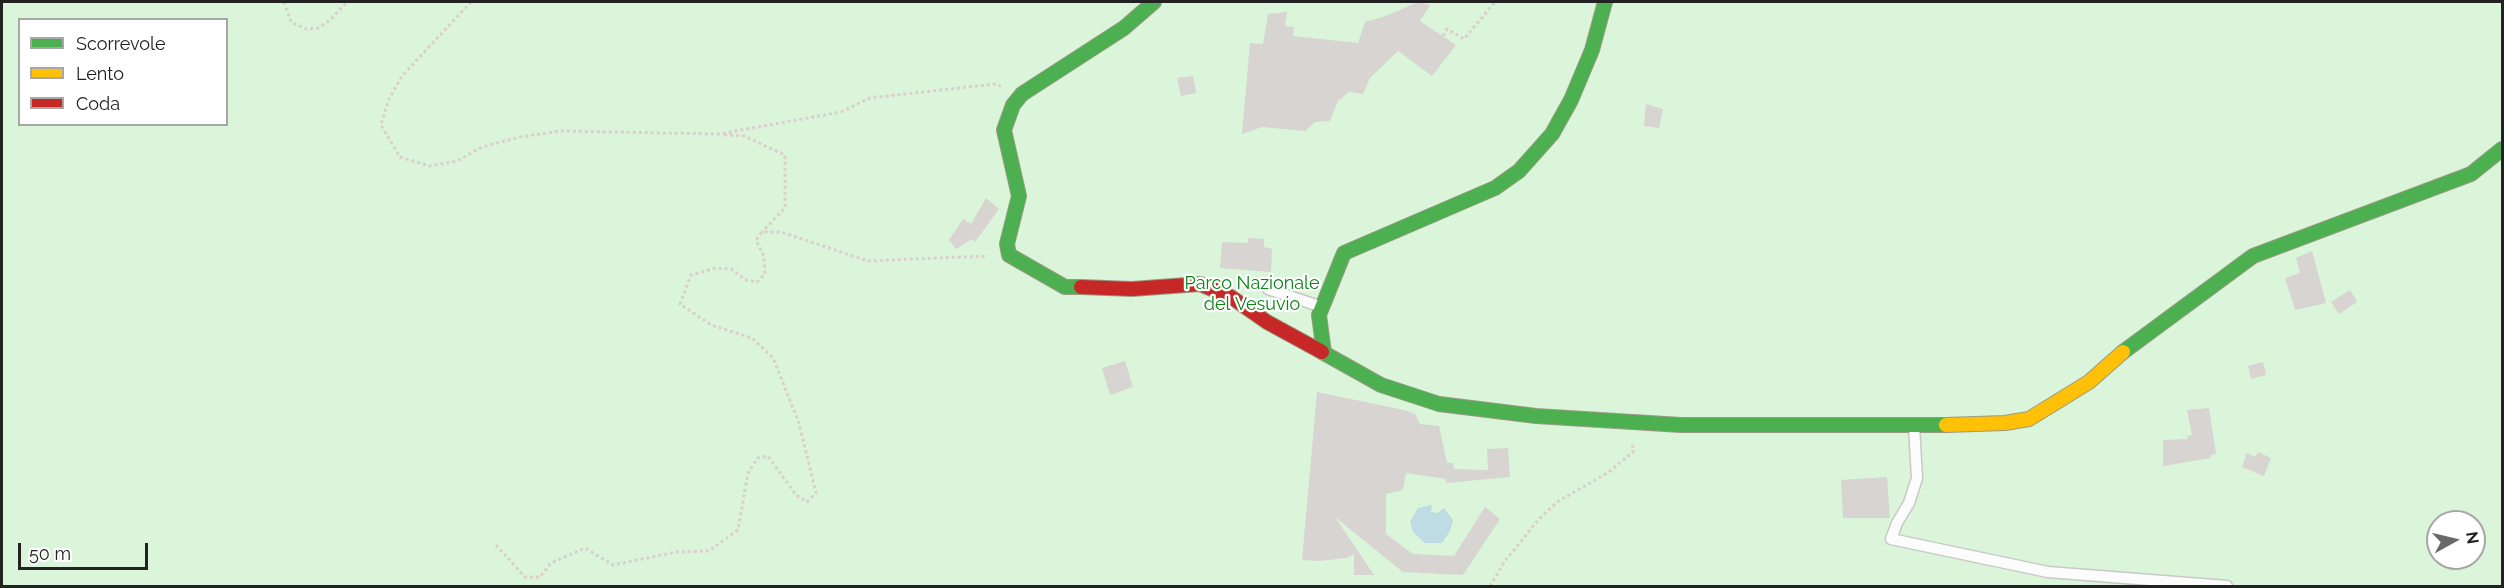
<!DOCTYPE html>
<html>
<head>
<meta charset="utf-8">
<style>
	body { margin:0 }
	#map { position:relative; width:2504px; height:588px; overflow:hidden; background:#f0eeeb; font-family:Raleway,sans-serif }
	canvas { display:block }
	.frame { position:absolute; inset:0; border:3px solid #222; pointer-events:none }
	.legend { position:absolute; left:18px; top:18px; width:210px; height:108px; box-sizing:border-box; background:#fff; border:2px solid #a7a7a7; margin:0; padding:8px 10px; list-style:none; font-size:18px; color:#222 }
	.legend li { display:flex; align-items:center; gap:12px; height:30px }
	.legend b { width:30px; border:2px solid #a7a7a7 }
	.north { position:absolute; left:2426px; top:510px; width:60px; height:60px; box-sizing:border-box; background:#fff; border:2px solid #a7a7a7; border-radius:50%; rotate:82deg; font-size:16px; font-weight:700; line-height:24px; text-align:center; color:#222 }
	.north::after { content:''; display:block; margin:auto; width:21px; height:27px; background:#6a6968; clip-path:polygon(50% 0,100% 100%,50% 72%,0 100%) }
	.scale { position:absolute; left:18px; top:543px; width:130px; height:27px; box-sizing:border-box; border:3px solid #222; border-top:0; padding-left:8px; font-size:18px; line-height:21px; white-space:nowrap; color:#222; -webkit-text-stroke:4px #fff; paint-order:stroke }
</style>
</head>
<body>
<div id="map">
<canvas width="2504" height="588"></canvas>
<div class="frame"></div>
<ul class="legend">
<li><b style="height:8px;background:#4caf50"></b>Scorrevole</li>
<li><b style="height:8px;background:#ffc107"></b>Lento</li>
<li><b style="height:8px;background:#c62828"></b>Coda</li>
</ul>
<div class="north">N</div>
<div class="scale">50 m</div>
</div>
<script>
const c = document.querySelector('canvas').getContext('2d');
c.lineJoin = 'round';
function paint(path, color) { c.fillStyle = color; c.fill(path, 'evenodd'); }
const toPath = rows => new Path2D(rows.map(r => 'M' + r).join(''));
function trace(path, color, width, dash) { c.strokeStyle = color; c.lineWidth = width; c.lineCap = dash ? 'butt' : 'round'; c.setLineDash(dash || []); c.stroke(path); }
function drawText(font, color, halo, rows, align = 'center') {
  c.font = font + ' Raleway,sans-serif'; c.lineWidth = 4.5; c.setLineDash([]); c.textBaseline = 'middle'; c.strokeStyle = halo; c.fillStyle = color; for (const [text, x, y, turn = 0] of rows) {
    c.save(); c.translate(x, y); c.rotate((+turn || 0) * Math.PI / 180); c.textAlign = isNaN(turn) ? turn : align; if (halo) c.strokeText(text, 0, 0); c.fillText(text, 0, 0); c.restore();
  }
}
paint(toPath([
	[2,2,2502,2,2502,586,2,586],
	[20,20,226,20,226,124,20,124],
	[2438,522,2474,522,2474,558,2438,558]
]), '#daf5da');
paint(toPath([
	[1432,505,1431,512,1437,513,1444,508,1453,520,1450,531,1442,543,1425,543,1413,532,1410,522,1418,508]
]), '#bfdbe3');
paint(toPath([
	[1418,2,1430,5,1420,21,1456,45,1432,76,1398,51,1370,78,1363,94,1349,92,1338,101,1330,121,1315,122,1305,131,1262,127,1242,134,1250,43,1263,44,1268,14,1287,12,1285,26,1294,27,1293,36,1358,43,1365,22,1386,16],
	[1193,76,1196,93,1181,96,1177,78],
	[1646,104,1663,109,1659,128,1644,126],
	[986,198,999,209,975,242,972,239,956,249,949,240,963,219,971,224],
	[1248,238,1264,239,1264,247,1272,249,1271,272,1220,268,1222,242,1248,243],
	[2312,251,2326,303,2295,310,2285,278,2300,273,2296,258],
	[2350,290,2357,302,2339,314,2331,302],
	[1125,361,1133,387,1110,395,1102,368],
	[2263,362,2266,375,2251,379,2248,366],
	[1317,392,1404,410,1415,414,1420,424,1439,426,1447,463,1453,463,1454,469,1488,470,1487,449,1508,448,1510,477,1446,483,1446,479,1406,473,1403,490,1386,494,1386,534,1413,554,1454,556,1485,507,1500,519,1463,575,1403,572,1335,517,1374,575,1354,575,1354,554,1346,558,1319,561,1302,560],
	[2209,408,2216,454,2211,455,2211,458,2163,466,2163,440,2188,439,2187,436,2192,435,2187,410],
	[2258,452,2271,458,2264,476,2242,467,2247,453,2255,457],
	[1887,477,1890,518,1843,518,1841,480]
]), '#d7d4d2');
const lane = toPath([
	[1268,289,1322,307],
	[1914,426,1917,478,1909,503,1897,523,1891,539,2048,572,2227,586]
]);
const fast = toPath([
	[1081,287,1065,287,1009,255,1007,244,1019,196,1004,130,1013,105,1022,94,1124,28,1154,2],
	[1322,352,1381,385,1439,404,1536,416,1681,425,1946,425],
	[2123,352,2253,256,2471,174,2502,149],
	[1324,353,1319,315,1344,253,1495,188,1519,171,1552,134,1571,100,1592,50,1605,2]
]);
const slow = toPath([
	[1946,425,2005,423,2029,419,2089,382,2123,352]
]);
const jam = toPath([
	[1081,287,1132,289,1200,284,1231,297,1267,322,1322,352]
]);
trace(lane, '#c9c8c7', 13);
trace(fast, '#999a82', 16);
trace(slow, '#999a82', 16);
trace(jam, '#999a82', 16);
trace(toPath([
	[284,2,291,22,306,29,318,28,329,21,347,2],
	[471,2,402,76,388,101,381,125,400,157,430,166,457,161,482,147,520,137,560,131,719,134,841,112,870,98,994,84,1001,86],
	[1443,36,1447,29,1464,39,1495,2],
	[724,135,744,136,785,155,785,208,762,232],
	[496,545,525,577,540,577,551,563,585,548,613,565,676,552,709,551,738,530,748,473,758,458,768,456,796,495,807,502,816,493,799,423,773,358,752,338,711,325,680,304,691,275,716,268,731,269,746,280,757,282,765,274,764,256,756,240,762,232,781,232,868,261,987,256],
	[1490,586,1505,561,1538,520,1557,502,1609,472,1634,451,1632,444]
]), '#dccecd', 3, [3, 3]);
trace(lane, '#fdfcfc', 10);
trace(fast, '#4caf50', 14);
trace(slow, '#ffc107', 14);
trace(jam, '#c62828', 14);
drawText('18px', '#0c8416', '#fff', [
	["Parco Nazionale",1252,284],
	["del Vesuvio",1252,305]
]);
</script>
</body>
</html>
